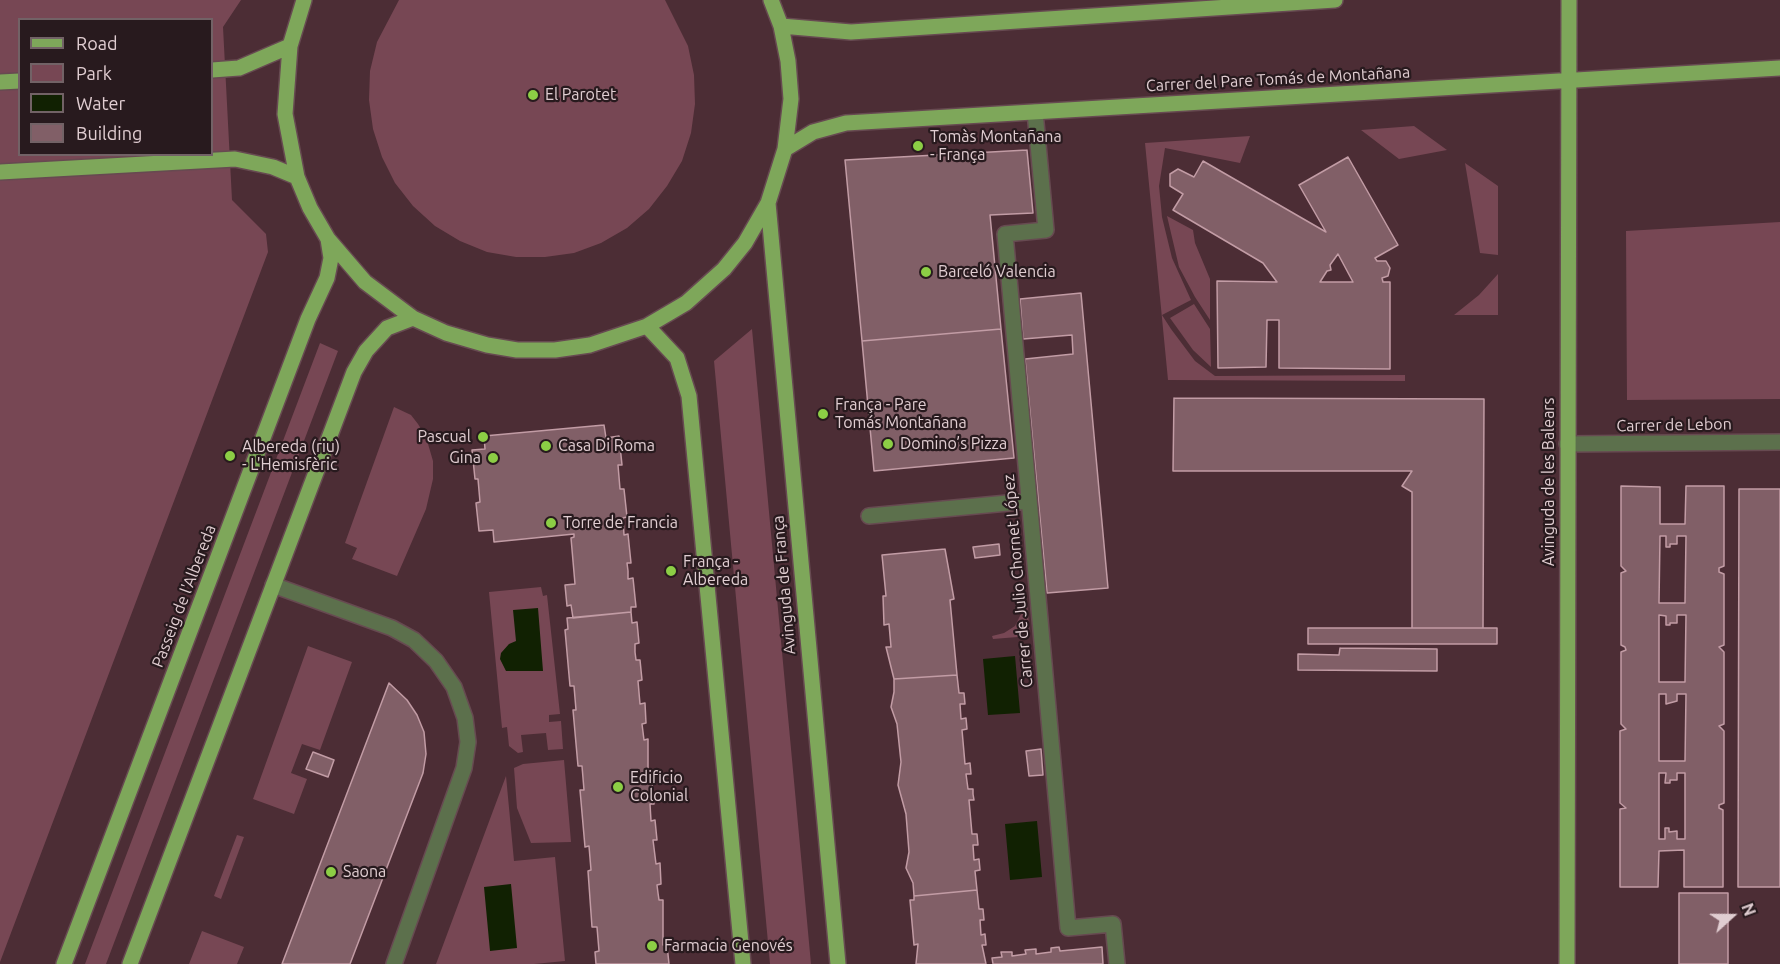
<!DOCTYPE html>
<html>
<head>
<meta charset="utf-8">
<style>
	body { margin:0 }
	#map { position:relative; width:1780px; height:964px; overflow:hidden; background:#4c2d35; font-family:Ubuntu,sans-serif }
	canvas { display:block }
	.legend { position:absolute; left:18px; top:18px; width:195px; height:138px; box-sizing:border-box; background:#281a1e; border:2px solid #726266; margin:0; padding:8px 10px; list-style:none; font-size:18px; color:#e0cdd1 }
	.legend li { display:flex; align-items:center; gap:12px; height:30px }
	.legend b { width:30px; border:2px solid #726266 }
	.north { position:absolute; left:1702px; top:886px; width:60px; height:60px; -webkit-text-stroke:4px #281a1e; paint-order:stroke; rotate:69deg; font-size:16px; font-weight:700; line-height:24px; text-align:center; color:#e0cdd1 }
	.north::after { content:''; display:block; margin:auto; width:21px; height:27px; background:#e0cdd1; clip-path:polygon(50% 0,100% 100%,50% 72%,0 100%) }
</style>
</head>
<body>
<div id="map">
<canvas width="1780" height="964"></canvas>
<ul class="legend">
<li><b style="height:8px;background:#7ea75a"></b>Road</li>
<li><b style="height:16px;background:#774754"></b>Park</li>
<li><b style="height:16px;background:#112102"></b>Water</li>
<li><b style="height:16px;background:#815f67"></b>Building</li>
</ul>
<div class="north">N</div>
</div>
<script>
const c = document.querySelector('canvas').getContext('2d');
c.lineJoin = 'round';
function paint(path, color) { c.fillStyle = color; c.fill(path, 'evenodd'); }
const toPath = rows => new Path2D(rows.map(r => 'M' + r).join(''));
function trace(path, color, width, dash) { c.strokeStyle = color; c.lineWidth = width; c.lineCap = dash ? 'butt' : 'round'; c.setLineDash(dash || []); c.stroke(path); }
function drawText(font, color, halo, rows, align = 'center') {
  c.font = font + ' Ubuntu,sans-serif'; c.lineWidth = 4.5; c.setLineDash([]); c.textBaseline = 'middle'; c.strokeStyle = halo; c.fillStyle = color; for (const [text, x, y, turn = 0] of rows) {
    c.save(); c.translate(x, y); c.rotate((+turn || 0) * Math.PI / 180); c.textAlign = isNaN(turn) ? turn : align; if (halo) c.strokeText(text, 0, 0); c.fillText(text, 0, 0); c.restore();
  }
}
paint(toPath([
	[0,0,241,0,223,27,232,200,266,234,268,252,0,962],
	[20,20,212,20,212,154,20,154],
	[399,0,665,0,688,46,694,75,695,104,691,133,682,161,667,186,649,209,627,228,601,243,574,253,545,257,516,257,487,252,460,241,435,226,413,206,395,183,382,157,373,129,369,100,370,71,377,42],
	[1414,126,1447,150,1399,159,1361,130],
	[1250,136,1240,163,1165,148,1159,186,1162,217,1172,258,1191,300,1162,315,1171,329,1195,361,1215,376,1405,375,1405,381,1168,380,1145,143],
	[1465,163,1498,186,1498,255,1480,253],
	[1167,216,1193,230,1195,243,1210,279,1210,320,1195,297,1179,267],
	[1780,222,1780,399,1627,400,1626,231],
	[1498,274,1498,315,1454,315,1479,295],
	[1194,304,1210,329,1211,367,1193,350,1170,318],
	[752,329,811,964,770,964,714,361],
	[320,343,338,351,106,964,85,964],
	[394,407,411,415,418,424,426,437,433,461,433,479,426,509,397,576,352,559,357,548,345,543],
	[541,587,543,596,547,595,560,714,549,715,549,722,561,721,563,749,548,750,546,733,521,735,523,752,518,753,509,746,507,727,502,728,489,592],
	[1027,602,1030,636,993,639,992,636,1004,633,1015,626],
	[308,646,352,662,320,750,302,744,291,773,307,779,294,814,253,799],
	[564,760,571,842,531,843,517,808,514,768,523,764],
	[506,776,514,861,555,857,565,961,534,964,436,964],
	[237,835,244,837,221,899,214,896],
	[202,931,244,947,237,964,189,964]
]), '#774754');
paint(toPath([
	[538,608,543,671,506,671,500,659,501,653,509,644,516,641,513,610],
	[1015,656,1020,713,988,715,983,659],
	[1037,821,1042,877,1010,880,1005,824],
	[511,884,517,948,490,951,484,887]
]), '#112102');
const building = toPath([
	[1027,150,1033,213,990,215,1001,329,862,341,845,160,1027,150],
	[1348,157,1398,245,1375,258,1377,261,1386,261,1390,268,1388,276,1382,278,1383,282,1390,282,1390,369,1279,368,1279,320,1267,320,1266,367,1218,368,1217,281,1277,282,1263,263,1173,210,1183,194,1170,186,1170,174,1178,169,1194,177,1203,161,1326,232,1299,185,1348,157],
	[1338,254,1353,282,1320,282,1327,271,1331,270,1330,265,1338,254],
	[1081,293,1108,588,1047,593,1025,359,1073,354,1072,335,1023,339,1020,299,1081,293],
	[1001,329,1014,458,874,471,862,341,1001,329],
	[1174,398,1484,399,1483,628,1412,628,1412,492,1402,486,1412,471,1173,471,1174,398],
	[604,425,606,438,619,436,622,465,618,465,620,489,624,489,627,517,623,518,624,535,628,534,631,563,627,563,628,571,628,579,633,578,636,607,631,607,631,612,573,618,571,605,567,606,565,585,575,584,571,538,574,537,574,534,494,542,493,530,479,531,476,503,480,502,478,479,475,479,472,450,485,449,484,436,604,425],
	[1621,486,1660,487,1660,524,1685,524,1686,486,1724,486,1724,566,1719,568,1719,572,1724,574,1724,645,1719,647,1724,652,1724,724,1719,726,1724,731,1724,803,1719,805,1719,808,1723,810,1723,887,1684,887,1684,850,1659,851,1658,887,1620,887,1620,809,1626,808,1620,803,1620,731,1626,729,1621,724,1621,652,1626,650,1625,647,1621,645,1621,573,1626,571,1621,566,1621,486],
	[1660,536,1666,536,1666,547,1670,547,1670,544,1677,544,1677,536,1686,536,1685,603,1659,603,1660,536],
	[1659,615,1666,616,1666,625,1670,625,1670,623,1677,623,1677,615,1686,615,1685,682,1659,682,1659,615],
	[1659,694,1666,694,1666,704,1677,701,1677,694,1686,694,1685,761,1659,761,1659,694],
	[1659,773,1666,773,1665,783,1670,783,1670,780,1677,780,1677,773,1685,773,1685,839,1677,839,1677,831,1669,832,1669,828,1665,828,1665,839,1659,839,1659,773],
	[1739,489,1780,489,1780,887,1738,887,1739,489],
	[999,544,1000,555,975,558,973,547,999,544],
	[945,549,954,599,950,600,957,675,894,679,886,647,891,647,889,624,884,625,883,596,886,596,882,555,945,549],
	[631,612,632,623,637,622,639,643,635,644,635,652,636,660,640,660,642,680,638,681,640,704,645,703,646,723,642,724,644,740,648,739,648,783,652,783,654,804,650,804,651,821,655,820,657,840,653,840,656,864,660,863,661,884,657,885,658,893,659,900,663,900,663,945,667,945,669,964,596,964,595,952,599,951,597,927,592,927,588,871,591,870,589,846,585,847,580,790,584,790,582,766,578,766,573,710,576,710,574,686,570,686,565,630,568,629,567,618,631,612],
	[1308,628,1497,628,1497,644,1308,644,1308,628],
	[1340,648,1437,649,1437,671,1298,670,1298,654,1339,655,1340,648],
	[957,675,959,693,964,693,965,704,960,704,961,719,966,718,967,729,962,730,965,764,970,763,971,774,966,774,968,789,973,789,973,794,974,800,969,800,972,834,977,834,978,845,973,845,974,860,979,859,980,870,975,871,977,890,914,896,913,883,906,868,909,852,906,814,898,785,901,762,897,724,891,707,894,692,894,679,957,675],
	[389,683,407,700,417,715,424,732,426,754,423,773,350,964,282,964,389,683],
	[1041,749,1043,775,1029,776,1026,751,1041,749],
	[313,752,334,760,328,777,306,769,313,752],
	[977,890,979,909,983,909,984,920,980,920,981,935,985,934,986,945,982,945,986,964,916,964,918,944,914,945,910,900,914,900,914,896,977,890],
	[1679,893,1728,893,1728,964,1679,964,1679,893],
	[1059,947,1060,951,1102,947,1103,964,993,964,992,958,1002,957,1001,952,1012,952,1012,956,1026,954,1025,950,1036,949,1036,954,1051,952,1051,948,1059,947]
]);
paint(building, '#815f67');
trace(building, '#c29ca5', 1.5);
const minor = toPath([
	[1035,112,1046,230,1005,234,1068,928,1113,924,1117,964],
	[1567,444,1780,442],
	[869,516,1029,501],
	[273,585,392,628,414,640,436,661,454,687,465,718,468,742,464,768,394,964]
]);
const major = toPath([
	[304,0,290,46,285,114,297,177,310,208,328,239,365,282,413,318,446,333,487,345,517,350,555,350,590,345,647,326,686,303,724,269,745,243,768,203,785,149,791,99,788,61,781,26,771,0],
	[781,26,851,32,1335,0],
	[212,70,239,68,290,46],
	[0,82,20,81],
	[785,149,813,132,846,123,1780,68],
	[0,172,235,159,273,167,297,177],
	[768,203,838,964],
	[647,326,677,358,689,396,743,964],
	[64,964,308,319,327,278,331,258,328,239],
	[130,964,354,372,366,351,387,328,413,318],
	[1567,964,1569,0]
]);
trace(minor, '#674a51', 18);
trace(major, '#674a51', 18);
trace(minor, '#5c704c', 15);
trace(major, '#7ea75a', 15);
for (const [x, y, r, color] of [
	[533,95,6,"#8cce45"],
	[918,146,6,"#8cce45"],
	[926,272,6,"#8cce45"],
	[823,414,6,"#8cce45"],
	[483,437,6,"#8cce45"],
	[888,444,6,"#8cce45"],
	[546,446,6,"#8cce45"],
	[230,456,6,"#8cce45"],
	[493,458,6,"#8cce45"],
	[551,523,6,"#8cce45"],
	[671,571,6,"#8cce45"],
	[618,787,6,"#8cce45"],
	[331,872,6,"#8cce45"],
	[652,946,6,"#8cce45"]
]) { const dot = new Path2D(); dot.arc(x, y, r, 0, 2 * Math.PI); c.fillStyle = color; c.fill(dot); trace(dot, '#281a1e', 2); }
drawText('16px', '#e0cdd1', '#281a1e', [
	["Carrer del Pare Tomás de Montañana",1278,79,-3],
	["Carrer de Lebon",1674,425,-1],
	["Avinguda de les Balears",1549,482,-90],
	["Carrer de Julio Chornet López",1018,581,-95],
	["Avinguda de França",784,585,-95],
	["Passeig de l'Albereda",184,596,-69]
]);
drawText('16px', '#e0cdd1', '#281a1e', [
	["El Parotet",545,95],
	["Tomàs Montañana",930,137],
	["- França",930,155],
	["Barceló Valencia",938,272],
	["França - Pare",835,405],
	["Tomás Montañana",835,423],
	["Pascual",471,437,"right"],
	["Domino’s Pizza",900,444],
	["Casa Di Roma",558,446],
	["Albereda (riu)",242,447],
	["- L'Hemisfèric",242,465],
	["Gina",481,458,"right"],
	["Torre de Francia",563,523],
	["França -",683,562],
	["Albereda",683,580],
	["Edificio",630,778],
	["Colonial",630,796],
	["Saona",343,872],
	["Farmacia Genovés",664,946]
], 'left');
</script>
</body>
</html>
